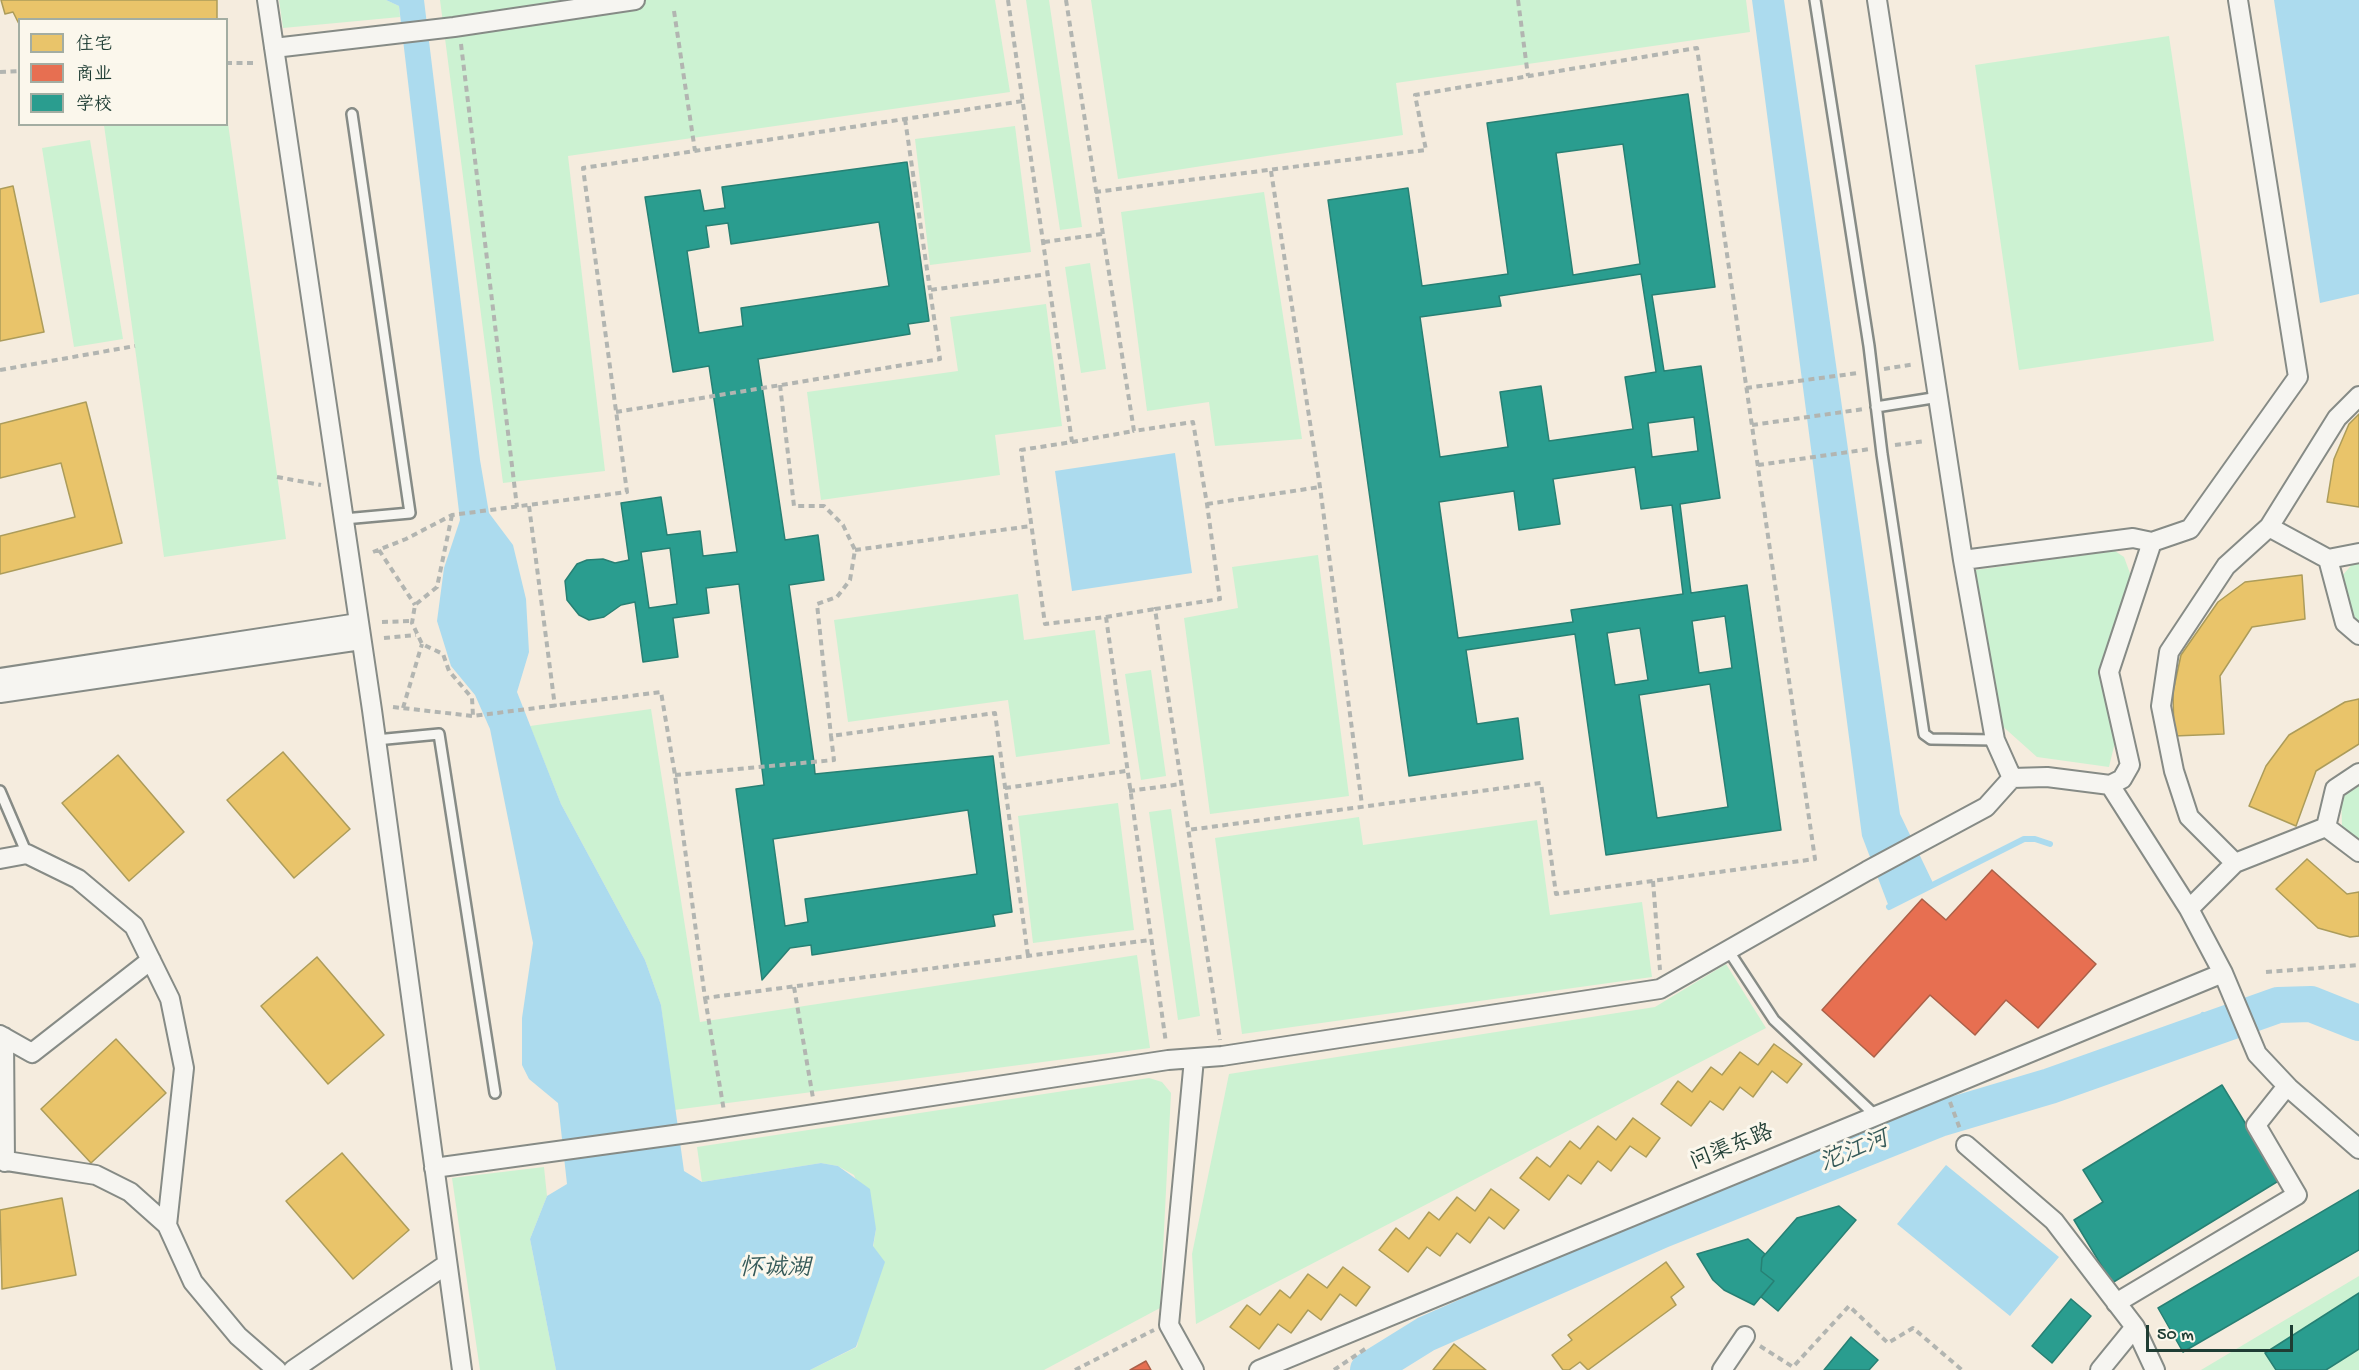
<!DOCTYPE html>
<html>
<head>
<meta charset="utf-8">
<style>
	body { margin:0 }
	#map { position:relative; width:2359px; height:1370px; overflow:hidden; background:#f8f6f0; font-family:"Gochi Hand","LXGW WenKai TC",sans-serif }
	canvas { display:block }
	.legend { position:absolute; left:18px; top:18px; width:210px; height:108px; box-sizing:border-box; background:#fbf7ec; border:2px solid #a3ada2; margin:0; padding:8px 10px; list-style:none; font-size:18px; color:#1f3d34 }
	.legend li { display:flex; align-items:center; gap:12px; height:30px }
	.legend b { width:30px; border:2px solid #a3ada2 }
	.scale { position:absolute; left:2146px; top:1325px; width:147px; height:27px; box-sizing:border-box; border:3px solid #1f3d34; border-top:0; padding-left:8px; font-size:18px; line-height:21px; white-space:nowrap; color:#1f3d34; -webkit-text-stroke:4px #fbf7ec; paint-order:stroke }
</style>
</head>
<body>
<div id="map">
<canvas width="2359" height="1370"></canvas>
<ul class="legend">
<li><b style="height:16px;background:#e9c46a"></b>住宅</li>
<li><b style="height:16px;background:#e76f51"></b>商业</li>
<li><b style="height:16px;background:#2a9d8f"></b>学校</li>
</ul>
<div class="scale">50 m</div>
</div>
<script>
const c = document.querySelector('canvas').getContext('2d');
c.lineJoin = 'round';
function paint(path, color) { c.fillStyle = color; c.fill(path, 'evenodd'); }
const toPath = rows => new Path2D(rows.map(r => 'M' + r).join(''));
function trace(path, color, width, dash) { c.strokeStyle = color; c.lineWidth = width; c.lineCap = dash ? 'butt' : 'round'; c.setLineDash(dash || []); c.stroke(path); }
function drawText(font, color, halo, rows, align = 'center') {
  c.font = font + ' "Gochi Hand","LXGW WenKai TC",sans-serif'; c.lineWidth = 6; c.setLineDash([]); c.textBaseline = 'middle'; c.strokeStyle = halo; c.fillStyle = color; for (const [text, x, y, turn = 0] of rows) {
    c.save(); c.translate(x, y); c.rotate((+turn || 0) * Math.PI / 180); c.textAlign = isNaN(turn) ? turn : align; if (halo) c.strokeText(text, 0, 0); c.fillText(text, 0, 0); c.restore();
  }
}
paint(toPath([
	[0,0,2359,0,2359,1370,0,1370],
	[20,20,226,20,226,124,20,124]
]), '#f5ecde');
paint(toPath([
	[279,0,386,0,399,6,400,17,283,28],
	[440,0,995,0,1010,92,568,156,605,471,503,483],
	[1026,0,1049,0,1082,227,1060,230],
	[1091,0,1746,0,1750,32,1396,83,1403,135,1118,179],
	[2169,36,2214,341,2019,370,1975,65],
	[227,116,286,539,164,557,104,125,226,124],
	[1015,126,1031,252,930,265,915,139],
	[90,140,123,339,74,347,42,148],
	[1264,192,1302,439,1215,446,1209,402,1147,411,1121,212],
	[1090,263,1106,369,1081,373,1065,267],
	[1046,304,1062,426,995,435,1000,475,821,500,807,392,958,371,950,317],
	[2115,551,2124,557,2131,576,2101,668,2115,742,2109,767,2037,757,1999,723,1975,570],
	[1318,555,1349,796,1210,814,1184,618,1238,608,1232,567],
	[2355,561,2359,563,2359,627,2352,621,2342,576],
	[1018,594,1024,640,1095,630,1110,744,1016,757,1008,700,848,722,834,620],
	[1151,670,1166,776,1141,780,1125,674],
	[651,709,700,1022,1137,955,1150,1048,674,1110,661,1005,645,960,561,804,530,726],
	[2359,785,2359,841,2342,826,2341,795],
	[1118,803,1134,930,1033,943,1018,816],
	[1171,809,1200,1016,1178,1020,1149,812],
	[1359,817,1363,845,1537,820,1550,915,1642,902,1652,977,1242,1034,1215,838],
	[1726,964,1766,1028,1196,1324,1192,1254,1229,1074,1655,1007],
	[1149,1078,1162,1082,1171,1093,1160,1308,1044,1370,810,1370,857,1347,876,1229,854,1175,838,1166,821,1163,702,1182,697,1147],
	[544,1167,547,1196,530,1239,556,1370,480,1370,452,1178],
	[2359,1276,2359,1293,2265,1353,2276,1370,2201,1370],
	[2359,1349,2359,1370,2326,1370]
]), '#ccf2d2');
paint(toPath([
	[386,0,424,0,480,460,489,513,513,545,526,599,529,652,517,692,561,804,645,960,661,1005,684,1171,702,1182,821,1163,838,1166,870,1189,876,1229,873,1246,885,1262,856,1347,810,1370,556,1370,530,1239,547,1196,567,1184,558,1103,529,1079,522,1065,522,1018,533,943,490,729,475,695,451,666,437,621,444,568,460,520,399,6],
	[1752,0,1784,0,1900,814,1933,883,1889,907,1862,836],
	[2274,0,2359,0,2359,294,2320,303],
	[1175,453,1192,573,1072,591,1055,471],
	[1946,1165,2059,1257,2010,1316,1897,1224]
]), '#acdbee');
const homes = toPath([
	[1,0,217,0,217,20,20,20,20,26,13,12,5,14,1,0],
	[13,186,44,332,0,341,0,189,13,186],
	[86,402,122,543,0,574,0,536,75,517,61,463,0,478,0,424,86,402],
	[2359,414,2359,507,2327,502,2334,459,2349,424,2359,414],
	[2302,575,2305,619,2252,627,2220,676,2224,734,2174,736,2173,692,2181,655,2218,602,2245,582,2302,575],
	[2359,699,2359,744,2316,771,2296,826,2249,806,2266,766,2289,735,2345,702,2359,699],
	[283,752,350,829,294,878,227,800,283,752],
	[118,755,184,832,129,881,62,803,118,755],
	[2307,859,2347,894,2359,892,2359,936,2350,937,2318,928,2276,889,2307,859],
	[317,957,384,1035,328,1084,261,1006,317,957],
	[116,1039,166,1093,91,1163,41,1109,116,1039],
	[1774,1044,1802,1064,1787,1083,1772,1071,1753,1097,1740,1087,1723,1110,1710,1101,1691,1126,1661,1104,1678,1081,1692,1092,1711,1067,1722,1075,1740,1052,1758,1065,1774,1044],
	[1633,1118,1660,1138,1646,1157,1630,1146,1611,1171,1598,1161,1581,1184,1568,1175,1549,1200,1520,1178,1537,1157,1550,1167,1570,1141,1580,1149,1598,1126,1616,1140,1633,1118],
	[342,1153,409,1230,353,1279,286,1201,342,1153],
	[1491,1189,1519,1210,1504,1229,1489,1217,1470,1243,1457,1233,1440,1256,1427,1247,1408,1272,1379,1250,1396,1228,1409,1239,1429,1212,1439,1220,1457,1197,1475,1211,1491,1189],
	[62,1198,76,1275,2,1289,0,1210,62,1198],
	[1666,1262,1684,1287,1671,1297,1676,1305,1588,1370,1580,1362,1569,1370,1563,1370,1552,1355,1572,1340,1568,1335,1666,1262],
	[1343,1267,1370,1287,1356,1306,1340,1294,1321,1320,1308,1310,1291,1333,1278,1324,1259,1349,1230,1327,1247,1305,1260,1315,1280,1290,1290,1298,1308,1274,1327,1288,1343,1267],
	[1454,1344,1486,1370,1433,1370,1454,1344]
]);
paint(homes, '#e9c46a');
trace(homes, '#ac9c5a', 1.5);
const shops = toPath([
	[1992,870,2096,964,2038,1028,2006,1000,1975,1035,1930,995,1874,1057,1822,1010,1922,899,1946,920,1992,870],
	[1146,1361,1151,1370,1130,1370,1146,1361]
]);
paint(shops, '#e76f51');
trace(shops, '#ab6048', 1.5);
const schools = toPath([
	[1688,94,1715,287,1652,295,1664,371,1701,366,1720,498,1680,504,1691,593,1747,585,1781,830,1606,855,1575,634,1466,650,1477,724,1518,718,1523,759,1409,776,1328,200,1408,188,1422,286,1508,274,1487,123,1688,94],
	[1623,144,1640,264,1573,275,1556,153,1623,144],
	[1641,274,1656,372,1625,377,1633,429,1549,441,1541,386,1500,392,1508,447,1440,457,1420,317,1501,306,1499,296,1641,274],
	[1694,417,1698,451,1652,457,1648,423,1694,417],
	[1635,467,1641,509,1672,505,1683,594,1571,610,1573,622,1458,638,1439,502,1514,491,1519,530,1560,524,1553,479,1635,467],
	[1725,616,1732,668,1699,673,1692,621,1725,616],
	[1640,628,1648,680,1615,685,1607,633,1640,628],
	[1710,684,1728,807,1657,818,1639,695,1710,684],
	[907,162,929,321,908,324,910,334,758,359,785,540,818,535,824,580,789,585,814,762,815,774,993,756,1012,912,993,915,995,926,812,955,811,945,790,948,762,980,736,789,764,785,739,584,706,588,709,613,673,618,678,657,643,662,635,602,621,605,604,617,589,620,579,615,567,600,565,581,577,564,587,560,603,559,615,563,629,560,621,503,661,497,667,535,700,531,703,556,737,552,709,366,673,372,645,197,700,190,704,211,725,208,722,187,907,162],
	[879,222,889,286,741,308,743,326,699,333,687,251,709,247,706,226,728,223,731,244,879,222],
	[670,548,677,604,649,608,641,552,670,548],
	[968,810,977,874,805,899,808,922,785,926,773,839,968,810],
	[2222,1085,2280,1180,2112,1283,2074,1220,2103,1202,2083,1170,2222,1085],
	[2359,1190,2359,1250,2183,1352,2158,1308,2359,1190],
	[1839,1206,1856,1220,1778,1311,1761,1297,1774,1281,1761,1271,1762,1258,1797,1218,1839,1206],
	[1748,1239,1765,1254,1762,1258,1761,1271,1774,1281,1754,1305,1724,1290,1713,1280,1697,1254,1748,1239],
	[2359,1293,2359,1349,2326,1370,2276,1370,2265,1353,2359,1293],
	[2071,1299,2091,1316,2052,1363,2032,1346,2071,1299],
	[1851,1337,1878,1360,1869,1370,1824,1370,1851,1337]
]);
paint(schools, '#2a9d8f');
trace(schools, '#278074', 1.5);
trace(toPath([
	[1889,907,2024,839,2035,839,2050,844],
	[2203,1015,2223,1025]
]), '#acdbee', 6);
trace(toPath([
	[1368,1370,1426,1334,1662,1230,1939,1119,2050,1086,2278,1005,2311,1004,2359,1023]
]), '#acdbee', 36);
const service = toPath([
	[1815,0,1869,346,1882,454,1924,734,1931,739,1995,740],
	[1876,407,1939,397],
	[344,519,410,513,352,114],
	[376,740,439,734,495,1093],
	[0,791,27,854],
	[1732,956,1774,1020,1876,1116]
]);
const minor = toPath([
	[267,0,372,710,462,1370],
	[274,48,454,27,635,0],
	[2269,527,2328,559,2345,623,2359,635],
	[2328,559,2359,553],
	[1963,560,2133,538,2152,542,2190,529,2298,377,2238,0],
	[0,678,358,623],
	[0,693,361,640],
	[2012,778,2047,777,2110,785,2189,909,2223,973,2257,1054,2289,1088,2359,1149],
	[2110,785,2122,779,2130,765,2109,672,2152,542],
	[2326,827,2335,789,2359,773],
	[2326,827,2359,852],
	[0,859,27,854,78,879,134,926,170,999,184,1068,167,1225,193,1282,238,1336,277,1370],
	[2235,863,2189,817,2174,771,2161,706,2169,652,2226,566,2269,527,2337,418,2359,396],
	[2189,909,2235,863,2326,827],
	[0,1035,32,1053,151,960],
	[4,1037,5,1162],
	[1966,1145,2054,1221,2135,1327,2155,1370],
	[0,1160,96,1175,130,1192,167,1225],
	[434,1168,703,1131,1168,1060,1222,1056,1660,989,1867,871,1986,807,2012,778,1995,740,1963,560,1877,0],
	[2116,1303,2297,1195,2256,1125,2287,1086],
	[293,1370,447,1264],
	[1194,1370,1169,1325,1194,1059],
	[1259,1370,2223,973],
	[1722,1370,1745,1336],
	[2100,1370,2135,1327]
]);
trace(service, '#868b86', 14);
trace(minor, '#868b86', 22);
trace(toPath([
	[1008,0,1072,442,1021,450,1045,624,1106,617,1166,1043],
	[1066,0,1134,431,1193,422,1207,504,1220,599,1155,609,1220,1040],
	[1518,0,1528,76],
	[674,11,695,151],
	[461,44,517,507],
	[226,63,257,63],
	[0,72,20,71],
	[905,119,930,290],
	[1271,171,1320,487,1362,805],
	[1095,192,1426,150,1415,95,1697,48,1815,859,1556,894,1541,783,1188,830],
	[1044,242,1102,234],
	[1884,369,1915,364],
	[0,370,135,346],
	[780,385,794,506,824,506,843,525,855,550,850,580,837,597,817,604,831,736],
	[1746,388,1858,373],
	[616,412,940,359,930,290,1048,274],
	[1752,425,1864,409],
	[1072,442,1134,431],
	[1895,445,1926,441],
	[1758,465,1870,449],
	[277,477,321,485],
	[1207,504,1320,487],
	[529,506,555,707],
	[452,515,437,587,415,605,412,623,422,644,443,654,449,671,472,698,473,716],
	[379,550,415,605],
	[855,550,1031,526],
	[373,552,406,539,452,515,627,492,583,168,1023,101],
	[1106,617,1155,609],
	[382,622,412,621],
	[384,638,416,635],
	[393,707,473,716,661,692,675,775,705,998,1150,940],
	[403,708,422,644],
	[675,775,834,760,831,736,995,713,1028,956],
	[1005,788,1126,771],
	[1129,791,1181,784],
	[1653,881,1660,970],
	[2266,972,2359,965],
	[794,987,813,1098],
	[705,998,724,1111],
	[1950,1102,1960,1129],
	[1760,1346,1793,1367,1849,1306,1888,1343,1913,1328,1962,1370],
	[1075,1370,1154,1330],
	[1334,1370,1368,1347]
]), '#b2b5b1', 4, [6, 4.5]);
trace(service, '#f6f5f1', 9);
trace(minor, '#f6f5f1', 18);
drawText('22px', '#1f3d34', '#fbf7ec', [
	["问渠东路",1732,1149,-22]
]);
drawText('italic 24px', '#355a59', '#fbf7ec', [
	["沱江河",1855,1153,-22],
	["怀诚湖",775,1270]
]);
</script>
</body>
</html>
